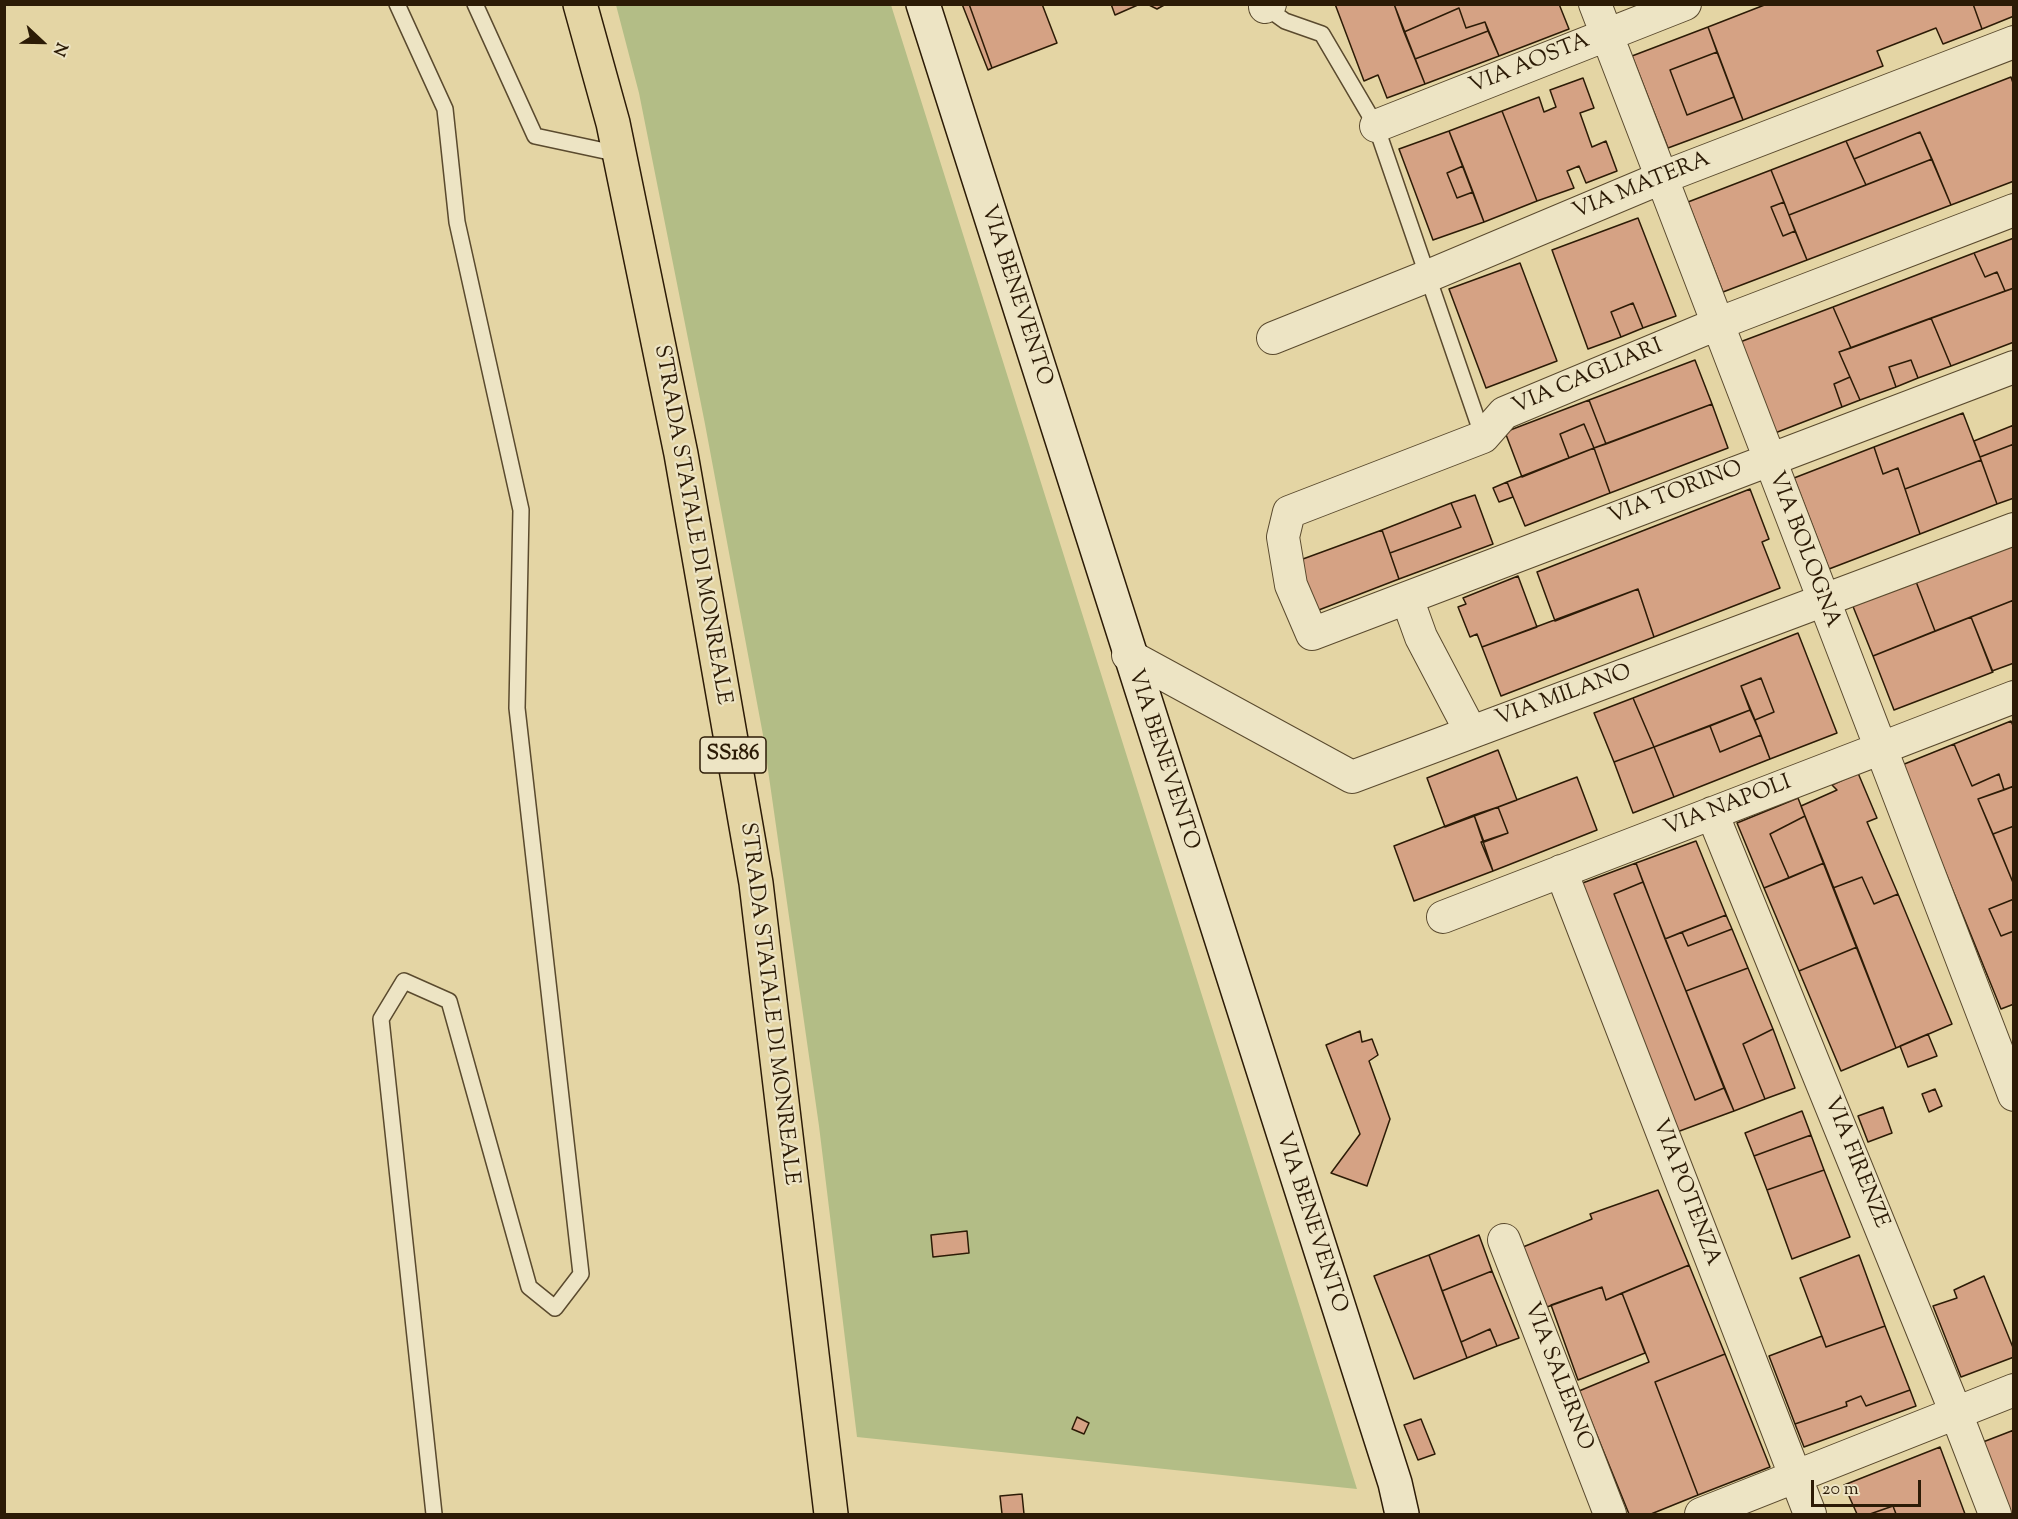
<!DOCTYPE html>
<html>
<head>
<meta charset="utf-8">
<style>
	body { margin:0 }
	#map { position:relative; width:2018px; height:1519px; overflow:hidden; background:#e4d5a4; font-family:"Sorts Mill Goudy",serif }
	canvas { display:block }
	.frame { position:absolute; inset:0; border:6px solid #2c1b06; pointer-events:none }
	.north { position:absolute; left:12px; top:12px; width:60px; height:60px; -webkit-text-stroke:4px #ede4c4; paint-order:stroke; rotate:112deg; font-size:16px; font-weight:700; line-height:24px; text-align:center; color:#2c1b06 }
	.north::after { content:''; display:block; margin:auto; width:21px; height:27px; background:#2c1b06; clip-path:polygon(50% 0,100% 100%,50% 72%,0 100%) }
	.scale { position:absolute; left:1811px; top:1480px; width:110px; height:27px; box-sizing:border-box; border:3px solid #2c1b06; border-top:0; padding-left:8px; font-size:18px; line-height:21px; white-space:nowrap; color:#2c1b06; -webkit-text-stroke:4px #ede4c4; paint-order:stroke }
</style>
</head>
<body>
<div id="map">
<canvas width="2018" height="1519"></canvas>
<div class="frame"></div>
<div class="north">N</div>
<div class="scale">20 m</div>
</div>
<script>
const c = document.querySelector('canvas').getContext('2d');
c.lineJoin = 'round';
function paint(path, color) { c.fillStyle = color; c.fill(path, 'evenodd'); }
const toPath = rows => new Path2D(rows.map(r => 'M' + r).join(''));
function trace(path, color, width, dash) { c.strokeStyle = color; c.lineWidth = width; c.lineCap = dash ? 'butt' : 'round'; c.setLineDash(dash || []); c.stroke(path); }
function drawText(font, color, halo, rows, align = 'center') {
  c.font = font + ' "Sorts Mill Goudy",serif'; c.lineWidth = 4.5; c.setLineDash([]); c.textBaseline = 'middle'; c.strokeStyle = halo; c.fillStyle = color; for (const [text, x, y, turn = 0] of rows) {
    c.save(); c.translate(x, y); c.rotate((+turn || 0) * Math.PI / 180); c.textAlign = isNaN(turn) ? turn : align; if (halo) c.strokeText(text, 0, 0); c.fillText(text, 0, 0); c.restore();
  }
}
paint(toPath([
	[616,5,891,5,1357,1489,857,1437,819,1126,763,735,705,424,639,93]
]), '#b3bd86');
const building = toPath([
	[962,4,969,4,992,68,988,70,962,4],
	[969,4,1042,4,1057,43,992,68,969,4],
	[1111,4,1140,4,1115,15,1111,4],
	[1147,4,1166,4,1157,9,1147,4],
	[1335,4,1394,4,1425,84,1387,98,1378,75,1364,81,1335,4],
	[1394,4,1559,4,1569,29,1499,56,1485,22,1466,28,1459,8,1404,32,1394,4],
	[1767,4,1973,4,1982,29,1943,44,1936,28,1877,51,1883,66,1743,120,1708,27,1767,4],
	[1973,4,2014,4,2014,16,1982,29,1973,4],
	[1459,8,1466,28,1485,22,1488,31,1415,59,1404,32,1459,8],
	[1708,27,1717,52,1670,70,1687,115,1734,97,1743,120,1668,148,1632,56,1708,27],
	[1488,31,1499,56,1425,84,1415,59,1488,31],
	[1717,52,1734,97,1687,115,1670,70,1717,52],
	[2011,77,2014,86,2014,181,1951,205,1920,132,1854,159,1846,141,2011,77],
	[1583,78,1594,108,1580,113,1592,147,1606,141,1617,171,1586,183,1579,166,1567,171,1574,188,1537,201,1502,111,1539,97,1544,112,1556,107,1550,90,1583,78],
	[1502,111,1537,201,1484,222,1449,131,1502,111],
	[1449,131,1463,166,1447,173,1457,198,1473,192,1484,222,1433,240,1399,149,1449,131],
	[1920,132,1932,159,1866,185,1854,159,1920,132],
	[1846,141,1866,185,1789,215,1771,170,1846,141],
	[1932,159,1951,205,1807,260,1789,215,1932,159],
	[1463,166,1473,192,1457,198,1447,173,1463,166],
	[1771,170,1784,202,1771,207,1783,236,1795,231,1807,260,1723,292,1688,202,1771,170],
	[1784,202,1795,231,1783,236,1771,207,1784,202],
	[1638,218,1676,316,1643,328,1633,303,1611,312,1621,337,1588,349,1552,250,1638,218],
	[2014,238,2014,288,2005,291,1997,272,1985,277,1974,253,2014,238],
	[1974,253,1985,277,1997,272,2005,291,1851,348,1833,307,1974,253],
	[1520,263,1557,361,1486,388,1449,289,1520,263],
	[2014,288,2014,342,1951,366,1931,318,2014,288],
	[1633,303,1643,328,1621,337,1611,312,1633,303],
	[1833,307,1851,348,1839,352,1850,377,1834,384,1842,407,1775,433,1740,342,1833,307],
	[1931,318,1951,366,1918,378,1911,360,1889,367,1896,387,1860,400,1839,352,1931,318],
	[1695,360,1712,404,1606,444,1589,400,1695,360],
	[1911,360,1918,378,1896,387,1889,367,1911,360],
	[1850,377,1860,400,1842,407,1834,384,1850,377],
	[1589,400,1606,444,1594,448,1584,424,1560,434,1569,458,1522,477,1505,432,1589,400],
	[1712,404,1728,448,1610,493,1594,448,1712,404],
	[1963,413,1981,460,1905,489,1898,468,1883,474,1874,447,1963,413],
	[1584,424,1594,448,1569,458,1560,434,1584,424],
	[2014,425,2014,444,1980,457,1974,441,2014,425],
	[2014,444,2014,498,1997,504,1980,457,2014,444],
	[1874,447,1883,474,1898,468,1920,534,1829,569,1794,478,1874,447],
	[1594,448,1610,493,1525,526,1507,482,1594,448],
	[1981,460,1997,504,1920,534,1905,489,1981,460],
	[1507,482,1513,497,1499,502,1493,488,1507,482],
	[1750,489,1769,539,1762,542,1780,588,1654,637,1638,589,1555,621,1537,572,1750,489],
	[1475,495,1493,544,1399,579,1390,553,1461,527,1451,503,1475,495],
	[1451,503,1461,527,1390,553,1382,530,1451,503],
	[1382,530,1399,579,1311,613,1292,563,1382,530],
	[2014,538,2014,600,1935,631,1915,579,2014,538],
	[1518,576,1537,627,1482,647,1477,634,1470,637,1458,607,1466,604,1463,598,1518,576],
	[1915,579,1935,631,1873,656,1852,604,1915,579],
	[1638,589,1654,637,1501,696,1482,647,1638,589],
	[2014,600,2014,663,1992,671,1971,617,2014,600],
	[1971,617,1993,672,1894,710,1873,656,1971,617],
	[1798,633,1837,733,1770,759,1755,720,1774,712,1761,678,1741,686,1750,710,1654,747,1633,698,1798,633],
	[1761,678,1774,712,1755,720,1741,686,1761,678],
	[1633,698,1654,747,1614,762,1594,713,1633,698],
	[1750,710,1761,735,1720,752,1710,726,1750,710],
	[2011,721,2014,728,2014,786,2004,790,1999,774,1972,786,1954,744,2011,721],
	[1710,726,1720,752,1761,735,1770,759,1674,797,1654,747,1710,726],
	[1954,744,1972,786,1999,774,2004,790,1978,799,2014,885,2014,899,1989,909,2001,936,2014,931,2014,1004,2001,1009,1902,765,1954,744],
	[1654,747,1674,797,1633,813,1614,762,1654,747],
	[1498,750,1517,800,1445,827,1427,778,1498,750],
	[1858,773,1877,818,1867,822,1898,894,1874,904,1862,877,1833,888,1801,806,1837,790,1832,785,1858,773],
	[1577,777,1597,830,1493,871,1481,842,1508,833,1498,807,1577,777],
	[2014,786,2014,826,1993,834,1978,799,2014,786],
	[1798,798,1805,816,1770,834,1789,878,1764,888,1737,823,1798,798],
	[1498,807,1508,833,1484,842,1474,815,1498,807],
	[1474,815,1493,871,1414,901,1394,846,1474,815],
	[1805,816,1824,863,1789,878,1770,834,1805,816],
	[2014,826,2014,885,1993,834,2014,826],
	[1696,841,1726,915,1665,939,1636,863,1696,841],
	[1636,863,1643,882,1614,894,1695,1100,1724,1088,1734,1111,1677,1132,1580,884,1636,863],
	[1824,863,1857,947,1799,971,1764,888,1824,863],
	[1862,877,1874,904,1898,894,1952,1024,1896,1048,1833,888,1862,877],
	[1643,882,1724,1088,1695,1100,1614,894,1643,882],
	[2014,899,2014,931,2001,936,1989,909,2014,899],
	[1726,915,1732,929,1688,946,1682,932,1726,915],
	[1732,929,1748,968,1686,991,1665,939,1682,932,1688,946,1732,929],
	[1857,947,1896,1048,1841,1071,1799,971,1857,947],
	[1748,968,1773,1029,1743,1044,1765,1099,1734,1111,1686,991,1748,968],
	[1773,1029,1795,1088,1765,1099,1743,1044,1773,1029],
	[1360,1031,1362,1042,1372,1039,1378,1055,1369,1061,1390,1119,1367,1186,1331,1173,1360,1134,1326,1045,1360,1031],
	[1928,1034,1937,1056,1908,1067,1900,1046,1928,1034],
	[1935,1089,1942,1106,1929,1112,1922,1094,1935,1089],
	[1883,1107,1892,1133,1868,1142,1858,1116,1883,1107],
	[1802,1111,1811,1135,1754,1156,1745,1133,1802,1111],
	[1811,1135,1824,1170,1767,1190,1754,1156,1811,1135],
	[1824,1170,1850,1237,1792,1259,1767,1190,1824,1170],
	[1658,1190,1689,1265,1606,1300,1602,1287,1547,1307,1523,1247,1592,1219,1590,1214,1658,1190],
	[967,1231,969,1253,933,1257,931,1235,967,1231],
	[1479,1235,1492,1271,1442,1291,1429,1255,1479,1235],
	[1429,1255,1467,1358,1414,1379,1374,1276,1429,1255],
	[1859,1255,1885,1326,1826,1347,1800,1278,1859,1255],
	[1689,1265,1725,1354,1655,1382,1698,1495,1651,1514,1629,1514,1579,1391,1649,1362,1622,1293,1689,1265],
	[1492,1271,1519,1338,1497,1346,1490,1329,1461,1342,1442,1291,1492,1271],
	[1984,1276,2014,1350,2014,1357,1961,1377,1933,1306,1957,1298,1954,1290,1984,1276],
	[1602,1287,1606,1300,1622,1293,1645,1353,1578,1380,1551,1305,1602,1287],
	[1885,1326,1910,1390,1866,1406,1861,1396,1846,1402,1847,1406,1795,1424,1769,1356,1822,1336,1826,1347,1885,1326],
	[1490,1329,1497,1346,1467,1358,1461,1342,1490,1329],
	[1725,1354,1770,1467,1698,1495,1655,1382,1725,1354],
	[1910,1390,1916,1406,1804,1447,1795,1424,1847,1406,1846,1402,1861,1396,1866,1406,1910,1390],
	[1077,1417,1089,1423,1084,1434,1072,1429,1077,1417],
	[1421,1419,1435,1454,1418,1460,1404,1425,1421,1419],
	[2014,1430,2014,1514,2011,1514,1983,1442,2014,1430],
	[1940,1447,1965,1514,1896,1514,1893,1506,1870,1514,1857,1514,1844,1485,1940,1447],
	[1022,1494,1024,1514,1002,1514,1000,1496,1022,1494],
	[1893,1506,1896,1514,1870,1514,1893,1506]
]);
paint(building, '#d5a284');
trace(building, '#2c1b06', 1.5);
const service = toPath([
	[397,4,445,109,457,222,521,510,517,708,581,1274,555,1308,529,1287,449,1001,404,981,381,1019,434,1514],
	[475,4,535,136,619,154],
	[1264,6,1285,21,1322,34,1376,126,1483,437]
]);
const minor = toPath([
	[1595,4,2014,1095],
	[1265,7,1270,4],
	[1376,126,1685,4],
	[2014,210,1717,324,1504,413,1483,437,1289,512,1283,537,1291,585,1312,634,2014,367],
	[1273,338,1428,276,1661,178,2014,42],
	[1407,598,1421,637,1471,732],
	[1128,655,1352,777,2014,529],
	[1712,813,1956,1413,1995,1514],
	[1561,871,1810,1514],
	[1443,917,2014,697],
	[1504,1240,1610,1514],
	[1701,1514,2014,1390]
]);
const secondary = toPath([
	[923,4,1395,1483,1402,1514]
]);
const primary = toPath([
	[580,4,613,123,681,454,756,883,831,1514]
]);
trace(service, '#5a4a2e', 18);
trace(minor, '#5a4a2e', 34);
trace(secondary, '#2c1b06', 36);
trace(primary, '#2c1b06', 36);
trace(service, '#ede4c4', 15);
trace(minor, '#ede4c4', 32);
trace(secondary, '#ede4c4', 33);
trace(primary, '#e4d5a4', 33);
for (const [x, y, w] of [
	[733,755,66]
]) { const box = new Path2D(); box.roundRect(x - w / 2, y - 18, w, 36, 4.5); c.fillStyle = '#ede4c4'; c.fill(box); trace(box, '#2c1b06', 1.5); }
drawText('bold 21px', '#2c1b06', null, [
	["SS186",733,755]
]);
drawText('22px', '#2c1b06', '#ede4c4', [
	["VIA AOSTA",1530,65,-22],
	["VIA MATERA",1642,187,-22],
	["VIA BENEVENTO",1015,296,72],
	["VIA CAGLIARI",1588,378,-23],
	["VIA TORINO",1676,494,-21],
	["STRADA STATALE DI MONREALE",691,525,80],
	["VIA BOLOGNA",1803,550,69],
	["VIA MILANO",1564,697,-20],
	["VIA BENEVENTO",1162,760,72],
	["VIA NAPOLI",1728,807,-21],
	["STRADA STATALE DI MONREALE",768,1004,83],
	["VIA FIRENZE",1855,1163,68],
	["VIA POTENZA",1685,1193,69],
	["VIA BENEVENTO",1310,1223,72],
	["VIA SALERNO",1557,1377,69]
]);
</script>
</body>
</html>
